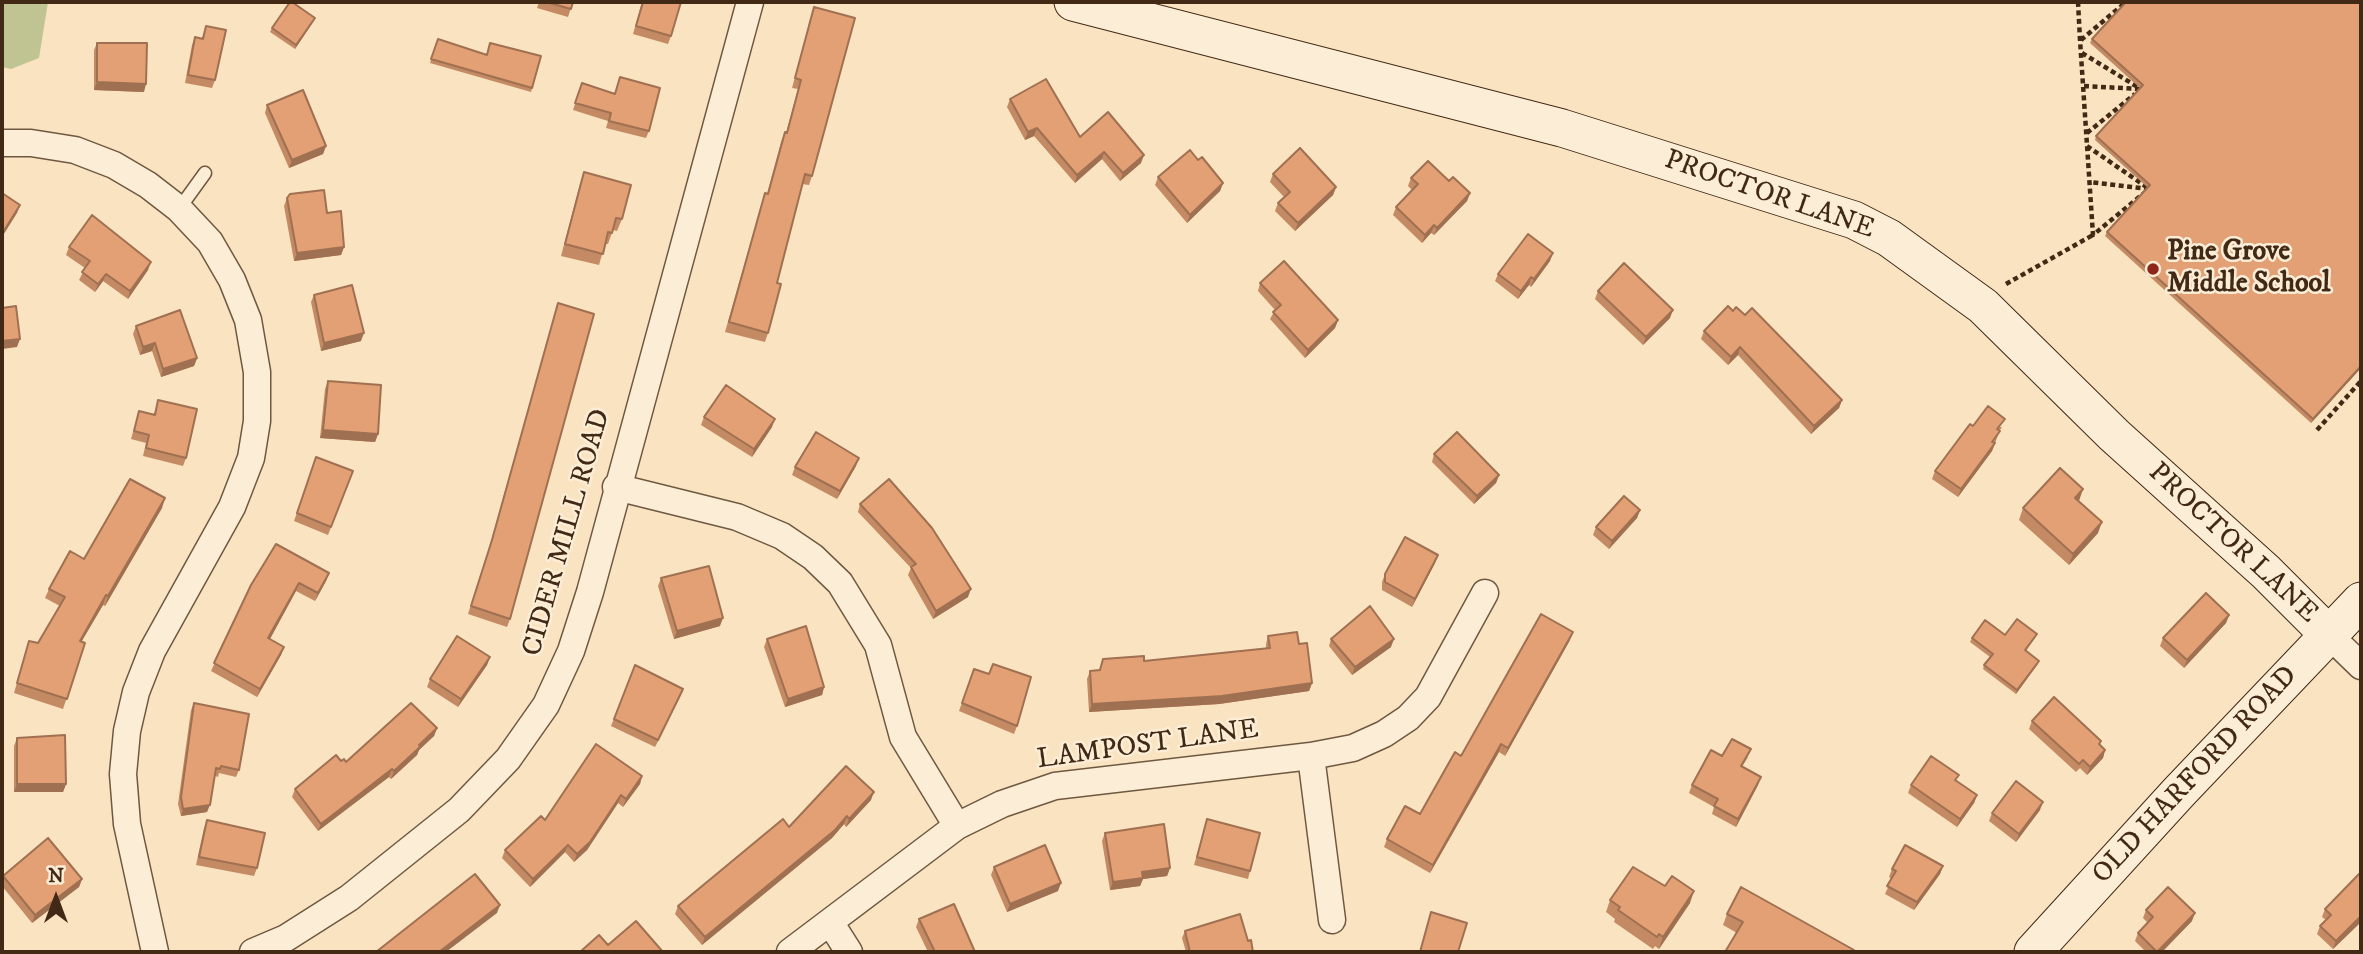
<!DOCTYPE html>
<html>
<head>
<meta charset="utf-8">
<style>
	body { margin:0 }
	#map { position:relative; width:2363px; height:954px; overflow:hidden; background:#fae3c1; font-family:"IM FELL DW Pica",serif }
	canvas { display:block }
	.frame { position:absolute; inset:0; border:4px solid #412915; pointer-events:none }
	.north { position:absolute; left:21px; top:863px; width:70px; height:70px; -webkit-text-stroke:5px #fcedd7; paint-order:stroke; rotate:0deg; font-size:19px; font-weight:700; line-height:28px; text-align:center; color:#412915 }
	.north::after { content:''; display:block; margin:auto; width:24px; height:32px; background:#412915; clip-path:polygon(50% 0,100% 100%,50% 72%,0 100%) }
</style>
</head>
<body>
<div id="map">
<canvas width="2363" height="954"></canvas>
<div class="frame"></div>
<div class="north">N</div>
</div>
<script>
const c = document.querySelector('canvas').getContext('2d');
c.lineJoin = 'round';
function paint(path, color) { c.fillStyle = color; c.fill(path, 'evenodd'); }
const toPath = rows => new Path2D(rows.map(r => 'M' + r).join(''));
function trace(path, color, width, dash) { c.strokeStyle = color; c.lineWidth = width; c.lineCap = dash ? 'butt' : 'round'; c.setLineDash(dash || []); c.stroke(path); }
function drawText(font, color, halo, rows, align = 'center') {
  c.font = font + ' "IM FELL DW Pica",serif'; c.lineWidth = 5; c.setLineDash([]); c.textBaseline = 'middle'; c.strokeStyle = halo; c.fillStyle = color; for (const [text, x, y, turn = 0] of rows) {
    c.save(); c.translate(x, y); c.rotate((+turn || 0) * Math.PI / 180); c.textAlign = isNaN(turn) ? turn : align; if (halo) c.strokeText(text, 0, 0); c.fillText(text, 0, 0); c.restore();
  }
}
paint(toPath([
	[2,2,48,2,39,58,11,69,2,67]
]), '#c0c392');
const lane = toPath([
	[179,209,205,173]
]);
const street = toPath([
	[2,143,31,143,75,150,114,165,148,185,179,209,210,242,232,280,248,320,257,372,257,421,251,458,232,507,152,651,136,692,127,731,123,774,127,824,155,952],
	[616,487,737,517,782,536,813,557,840,583,878,645,903,737,957,826],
	[2329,635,2361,666],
	[1311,756,1332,920],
	[830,922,849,952],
	[253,952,286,938,349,898,459,810,508,759,546,705,571,651,590,592,750,2],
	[790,952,957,826,1002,804,1055,786,1311,756,1353,748,1384,734,1408,718,1428,697,1485,593]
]);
const secondary = toPath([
	[1073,2,1562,128,1854,220,1889,238,1983,306,2114,435,2266,572,2329,635],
	[2033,952,2179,792,2361,601]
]);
trace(lane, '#6f5840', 15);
trace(street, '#6f5840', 29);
trace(secondary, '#412915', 39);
trace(toPath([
	[2078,2,2080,40,2093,235,2149,189,2090,182],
	[2081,40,2126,2],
	[2082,53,2141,89],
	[2084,86,2140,89],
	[2087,133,2135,94],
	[2087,146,2148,188],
	[2006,284,2093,235],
	[2317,430,2361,381]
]), '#412915', 4.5, [5, 3.5]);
trace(lane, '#fcedd7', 12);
trace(street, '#fcedd7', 26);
trace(secondary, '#fcedd7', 37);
paint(toPath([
	[539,2,573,2,568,17,537,8],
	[642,2,671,36,668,44,633,34],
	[2361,2,2361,368,2311,423,2105,236,2107,232,2147,187,2095,140,2096,136,2140,88,2090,43,2092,39],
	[814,7,812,176,809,185,802,184,777,283,768,333,765,342,725,332,762,202,765,193,767,194,781,142,785,132,786,133,798,89,792,88],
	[313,22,295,49,270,32,272,28],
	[206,26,215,80,212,88,185,83,192,45,195,37,202,38],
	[438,39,487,55,541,56,531,92,430,63],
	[97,43,144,92,94,90,94,50],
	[620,77,649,131,646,138,606,128,608,121,573,110,582,83,615,94],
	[1010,99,1080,137,1141,163,1120,181,1102,159,1075,183,1034,136,1025,140,1007,107],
	[267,105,326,146,323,154,289,168,265,113],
	[1198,160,1223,183,1220,191,1187,223,1155,185,1158,177],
	[584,172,622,219,617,231,613,230,608,244,605,244,599,265,561,256,580,184],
	[1273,174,1336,187,1333,195,1295,231,1275,211,1278,203,1284,197,1270,182],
	[1411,178,1449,181,1470,193,1467,201,1434,235,1431,233,1422,243,1393,215,1396,207,1412,190,1408,186],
	[287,198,344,247,341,255,294,261,284,206],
	[69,247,148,270,128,299,103,281,95,292,79,280,85,268,66,255],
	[1550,261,1531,287,1529,285,1518,299,1495,281,1498,274],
	[1260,283,1338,320,1335,328,1305,358,1270,319,1275,310,1258,291],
	[1598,291,1670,318,1643,345,1595,299],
	[314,295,361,341,321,351,311,302],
	[558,303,510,619,507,627,468,614,489,548],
	[1733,311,1842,400,1839,408,1811,434,1738,355,1728,365,1701,339,1704,331],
	[136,326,197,358,194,366,161,377,152,351,140,355,133,334],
	[328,381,378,434,375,442,320,438,325,389],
	[158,400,186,458,183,466,143,456,146,443,131,439,139,411,154,414],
	[704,417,772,427,752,457,701,425],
	[1973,426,2002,427,2000,430,1992,451,1958,497,1932,479,1935,471],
	[1434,454,1499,475,1496,483,1474,504,1432,462],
	[316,457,353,471,328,535,294,521],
	[856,466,837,499,792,475,795,467],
	[2079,501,2098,533,2069,565,2019,520,2023,508],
	[860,504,968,597,933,619,908,575,911,568,858,512],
	[162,508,105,606,103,605,81,642,85,643,63,709,14,693,29,641,38,643,60,606,45,598,49,589,84,559],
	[1640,510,1637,518,1609,549,1593,535,1596,527],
	[1438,555,1435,563,1412,607,1382,590,1382,582,1385,574],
	[329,573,326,581,315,601,296,591,270,639,284,647,281,655,257,697,211,671,251,585],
	[661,578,720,626,674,639,658,586],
	[2229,615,2226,623,2184,668,2160,646,2163,638],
	[2005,635,2035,638,2026,651,2039,661,2037,665,2016,694,1983,669,1984,665,1990,657,1970,642,1972,638],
	[1268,636,1299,644,1312,683,1309,691,1219,704,1089,712,1087,679,1090,671,1099,670,1103,659,1144,661,1266,649,1266,644],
	[767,639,824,687,822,695,785,707,764,647],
	[1331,639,1391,647,1352,675,1329,646],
	[1570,640,1505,756,1499,752,1430,873,1384,847,1387,839,1420,814,1461,756],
	[490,657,487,665,458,707,427,687,430,679],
	[635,665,683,689,655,747,611,726],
	[974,669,989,674,1017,726,1014,734,959,711],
	[194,703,239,770,236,777,219,773,218,777,215,776,207,812,181,816,178,804,191,710],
	[2032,721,2101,741,2100,745,2105,750,2103,758,2087,775,2080,768,2076,772,2029,729],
	[437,728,434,736,419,750,417,755,391,779,389,777,318,831,292,797,295,789,341,761,346,762],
	[17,738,66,784,63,792,14,792,14,746],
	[1722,756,1748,757,1742,767,1758,785,1736,827,1712,814,1714,807,1689,793,1692,785],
	[642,776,640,784,623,807,618,803,587,850,574,862,565,852,530,887,502,858,505,850,545,820],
	[1911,785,1977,795,1974,803,1957,827,1908,793],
	[871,800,846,827,844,824,832,838,702,945,675,914,678,906,789,827],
	[2040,810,2016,842,1989,821,1992,813],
	[1207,819,1250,871,1248,879,1194,865],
	[207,820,257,868,254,876,196,865,204,828],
	[1105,833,1170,868,1167,876,1143,879,1140,886,1110,890,1102,841],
	[1943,866,1940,874,1914,910,1885,894,1892,879,1889,877,1892,869],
	[994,867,1058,891,1007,912,991,875],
	[3,876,82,879,79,887,32,923,2,886],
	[2361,876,2361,922,2333,949,2317,934,2320,926,2326,920,2322,917,2325,909],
	[1610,900,1690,903,1659,949,1655,946,1653,949,1614,922,1615,919,1606,912],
	[2146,910,2192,921,2162,952,2146,952,2135,941,2138,933,2148,923,2143,918],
	[1727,914,1853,952,1737,933,1723,925],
	[919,919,975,952,928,952,916,927],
	[1185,931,1248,941,1253,952,1186,952,1182,938]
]), '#c38a64');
paint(toPath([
	[315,18,313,22,295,49,296,45],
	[97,82,146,84,144,92,94,90],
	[1037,128,1034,136,1025,140,1028,132],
	[326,146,323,154,289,168,292,160],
	[1104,152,1102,159,1075,183,1077,175],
	[1144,155,1141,163,1120,181,1123,173],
	[1223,183,1220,191,1187,223,1190,215],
	[1336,187,1333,195,1295,231,1298,223],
	[1470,193,1467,201,1434,235,1437,228],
	[20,205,17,213,2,237,2,234],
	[1434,225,1431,233,1422,243,1425,235],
	[344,247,341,255,294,261,297,253],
	[1553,253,1550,261,1531,287,1534,279],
	[151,262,148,270,128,299,130,291],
	[106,274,103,281,95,292,98,284],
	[1531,277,1529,285,1518,299,1521,291],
	[1673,310,1670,318,1643,345,1646,337],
	[1338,320,1335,328,1305,358,1308,350],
	[364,333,361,341,321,351,324,343],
	[20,339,17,347,2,349,2,341],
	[155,343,152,351,140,355,143,347],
	[1740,347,1738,355,1728,365,1731,357],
	[197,358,194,366,161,377,163,369],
	[2361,366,2361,368,2311,423,2313,419],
	[1842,400,1839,408,1811,434,1814,426],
	[775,419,772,427,752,457,754,449],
	[323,430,378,434,375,442,320,438],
	[1995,443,1992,451,1958,497,1961,489],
	[859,458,856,466,837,499,840,491],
	[1499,475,1496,483,1474,504,1477,496],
	[2083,489,2079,501,2075,498],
	[165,498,162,508,105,606,108,596],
	[1640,510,1637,518,1609,549,1612,541],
	[2102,522,2098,533,2069,565,2073,554],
	[1438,555,1435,563,1412,607,1415,599],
	[329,573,326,581,315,601,318,593],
	[299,583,296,591,266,646,268,638],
	[971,589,968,597,933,619,936,611],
	[106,595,103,605,76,651,80,641],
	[2229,615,2226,623,2184,668,2187,660],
	[723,618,720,626,674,639,677,631],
	[1573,632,1570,640,1505,756,1508,748],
	[1394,639,1391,647,1352,675,1355,667],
	[284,647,281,655,257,697,260,689],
	[490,657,487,665,458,707,461,699],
	[2039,661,2037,665,2016,694,2017,690],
	[1312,683,1309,691,1219,704,1089,712,1092,704],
	[824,687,822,695,785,707,788,699],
	[683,689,680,697,655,747,658,740],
	[437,728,434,736,419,750,417,755,391,779,394,771,419,745],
	[1501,744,1499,752,1430,873,1433,865],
	[2105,750,2103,758,2087,775,2090,767],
	[392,769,389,777,318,831,321,824],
	[642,776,640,784,623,807,626,799],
	[1761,777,1758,785,1736,827,1738,819],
	[17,784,66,784,63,792,14,792],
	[874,792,871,800,846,827,849,819],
	[621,795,618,803,587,850,574,862,577,854],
	[1977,795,1974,803,1957,827,1960,819],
	[2043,802,2040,810,2016,842,2019,834],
	[210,805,207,812,181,816,183,809],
	[847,816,844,824,832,838,702,945,705,937],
	[568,845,565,852,530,887,533,879],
	[1943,866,1940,874,1914,910,1917,902],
	[1170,868,1167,876,1143,879,1140,886,1110,890,1113,882,1142,872],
	[82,879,79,887,32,923,35,915],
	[1061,883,1058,891,1007,912,1010,904],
	[1694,891,1690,903,1659,949,1663,937],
	[500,905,497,913,446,952,439,952],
	[2195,913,2192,921,2162,952,2157,952],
	[2361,916,2361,922,2333,949,2336,941]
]), '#9f7051');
const building = toPath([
	[290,2,292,2,315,18,296,45,272,28,290,2],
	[546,2,573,2,571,9,546,2],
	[643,2,681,2,671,36,636,26,643,2],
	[2126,2,2361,2,2361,366,2313,419,2107,232,2150,185,2096,136,2143,85,2092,39,2126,2],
	[814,7,855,18,812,176,805,174,777,283,781,284,768,333,729,322,765,193,768,194,785,132,787,133,801,80,795,78,814,7],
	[206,26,226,30,215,80,188,75,195,37,203,39,206,26],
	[438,39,487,55,490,43,541,56,532,88,431,59,438,39],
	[97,43,147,43,146,84,97,82,97,43],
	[620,77,660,88,649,131,609,121,611,113,575,103,582,83,615,94,620,77],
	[1046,79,1080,137,1108,112,1144,155,1123,173,1104,152,1077,175,1037,128,1028,132,1010,99,1046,79],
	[303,90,326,146,292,160,267,105,303,90],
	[1300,148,1336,187,1298,223,1278,203,1290,192,1273,174,1300,148],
	[1190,150,1198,160,1202,157,1223,183,1190,215,1158,177,1190,150],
	[1428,161,1449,181,1453,177,1470,193,1437,228,1434,225,1425,235,1396,207,1418,184,1411,178,1428,161],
	[584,172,631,185,622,219,616,218,612,233,608,232,603,254,565,244,584,172],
	[324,190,327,213,341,211,344,247,297,253,287,198,290,194,324,190],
	[2,193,20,205,2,234,2,193],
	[92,215,151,262,130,291,106,274,98,284,82,272,90,261,69,247,92,215],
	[1528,234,1553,253,1534,279,1531,277,1521,291,1498,274,1528,234],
	[1284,261,1338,320,1308,350,1273,312,1281,305,1260,283,1284,261],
	[1624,263,1673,310,1646,337,1598,291,1624,263],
	[352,285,364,333,324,343,314,295,352,285],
	[558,303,594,314,510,619,471,606,492,540,558,303],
	[16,306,20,339,2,341,2,308,16,306],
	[1728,306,1733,311,1736,307,1745,315,1752,308,1842,400,1814,426,1740,347,1731,357,1704,331,1728,306],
	[180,310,197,358,163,369,155,343,143,347,136,326,180,310],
	[328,381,381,385,378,434,323,430,328,381],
	[726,385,775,419,754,449,704,417,726,385],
	[158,400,197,409,186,458,146,448,149,435,134,431,139,411,155,415,158,400],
	[1988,406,2005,419,1997,429,2000,431,1992,442,1995,443,1961,489,1935,471,1970,424,1973,426,1988,406],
	[816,432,859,458,840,491,795,467,816,432],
	[1457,432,1499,475,1477,496,1434,454,1457,432],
	[316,457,353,471,331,527,297,513,316,457],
	[2060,468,2083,489,2075,498,2102,522,2073,554,2023,508,2060,468],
	[130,479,165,498,108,596,106,595,80,641,85,643,67,699,17,683,29,641,38,643,65,597,49,589,70,551,84,559,130,479],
	[889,479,932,528,971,589,936,611,911,567,916,564,860,504,889,479],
	[1624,496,1640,510,1612,541,1596,527,1624,496],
	[1405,537,1438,555,1415,599,1385,582,1385,574,1405,537],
	[276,544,329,573,318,593,299,583,268,638,284,647,260,689,214,663,251,585,276,544],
	[709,566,723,618,677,631,661,578,709,566],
	[2206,593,2229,615,2187,660,2163,638,2206,593],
	[1370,606,1394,639,1355,667,1331,639,1370,606],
	[1541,614,1573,632,1508,748,1501,744,1433,865,1387,839,1405,806,1420,814,1455,752,1461,756,1541,614],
	[2017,619,2037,634,2025,650,2039,661,2017,690,1984,665,1993,654,1972,638,1985,620,2005,635,2017,619],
	[806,626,824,687,788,699,767,639,806,626],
	[1297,632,1299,644,1307,643,1312,683,1222,696,1092,704,1090,671,1100,670,1103,659,1144,656,1144,661,1270,648,1268,636,1297,632],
	[457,636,490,657,461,699,430,679,457,636],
	[993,664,1031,677,1017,726,962,703,974,669,989,674,993,664],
	[635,665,683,689,658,740,614,719,635,665],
	[2054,697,2101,741,2099,744,2105,750,2090,767,2083,760,2079,764,2032,721,2054,697],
	[194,703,249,714,239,770,221,766,220,769,216,768,210,805,183,809,181,797,194,703],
	[411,703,437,728,419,745,420,747,394,771,392,769,321,824,295,789,336,755,341,761,344,759,346,762,411,703],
	[65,735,66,784,17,784,17,738,65,735],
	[1732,739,1751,749,1741,766,1761,777,1738,819,1714,806,1718,799,1692,785,1711,750,1722,756,1732,739],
	[596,744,642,776,626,799,621,795,590,842,577,854,568,845,533,879,505,850,541,816,545,820,596,744],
	[1931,756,1959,775,1955,780,1977,795,1960,819,1911,785,1931,756],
	[846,766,874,792,849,819,847,816,835,830,705,937,678,906,783,819,789,827,846,766],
	[2016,781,2043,802,2019,834,1992,813,2016,781],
	[1207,819,1260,833,1250,871,1197,857,1207,819],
	[207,820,265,833,257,868,199,857,207,820],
	[1164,824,1170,868,1142,872,1143,878,1113,882,1105,833,1164,824],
	[48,838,82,879,35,915,3,876,48,838],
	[1045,845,1061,883,1010,904,994,867,1045,845],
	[1905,845,1943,866,1917,902,1887,886,1896,871,1892,869,1905,845],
	[1633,867,1665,886,1672,876,1694,891,1663,937,1659,934,1657,937,1618,910,1620,907,1610,900,1633,867],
	[475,874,500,905,439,952,376,952,475,874],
	[2359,874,2361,876,2361,916,2336,941,2320,926,2331,915,2325,909,2359,874],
	[1741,887,1854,950,1852,952,1725,952,1743,922,1727,914,1741,887],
	[2168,887,2195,913,2157,952,2138,933,2153,917,2146,910,2168,887],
	[954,904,975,952,935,952,919,919,954,904],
	[1431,912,1467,923,1458,952,1420,952,1431,912],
	[1240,914,1248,941,1251,940,1253,952,1190,952,1185,931,1240,914],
	[636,921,663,952,580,952,599,935,608,945,636,921]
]);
paint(building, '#e3a074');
trace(building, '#9f7051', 2);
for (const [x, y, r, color] of [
	[2153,269,7,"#8f2418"]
]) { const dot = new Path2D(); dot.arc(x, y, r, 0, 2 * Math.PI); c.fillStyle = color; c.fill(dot); trace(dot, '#fcedd7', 2.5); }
drawText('28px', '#412915', '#fcedd7', [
	["PROCTOR LANE",1769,196,19],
	["CIDER MILL ROAD",568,533,-74],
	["PROCTOR LANE",2232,544,43],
	["LAMPOST LANE",1148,746,-8],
	["OLD HARFORD ROAD",2196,776,-47]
]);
drawText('bold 28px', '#412915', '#fcedd7', [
	["Pine Grove",2167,253],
	["Middle School",2167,285]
], 'left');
</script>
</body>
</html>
